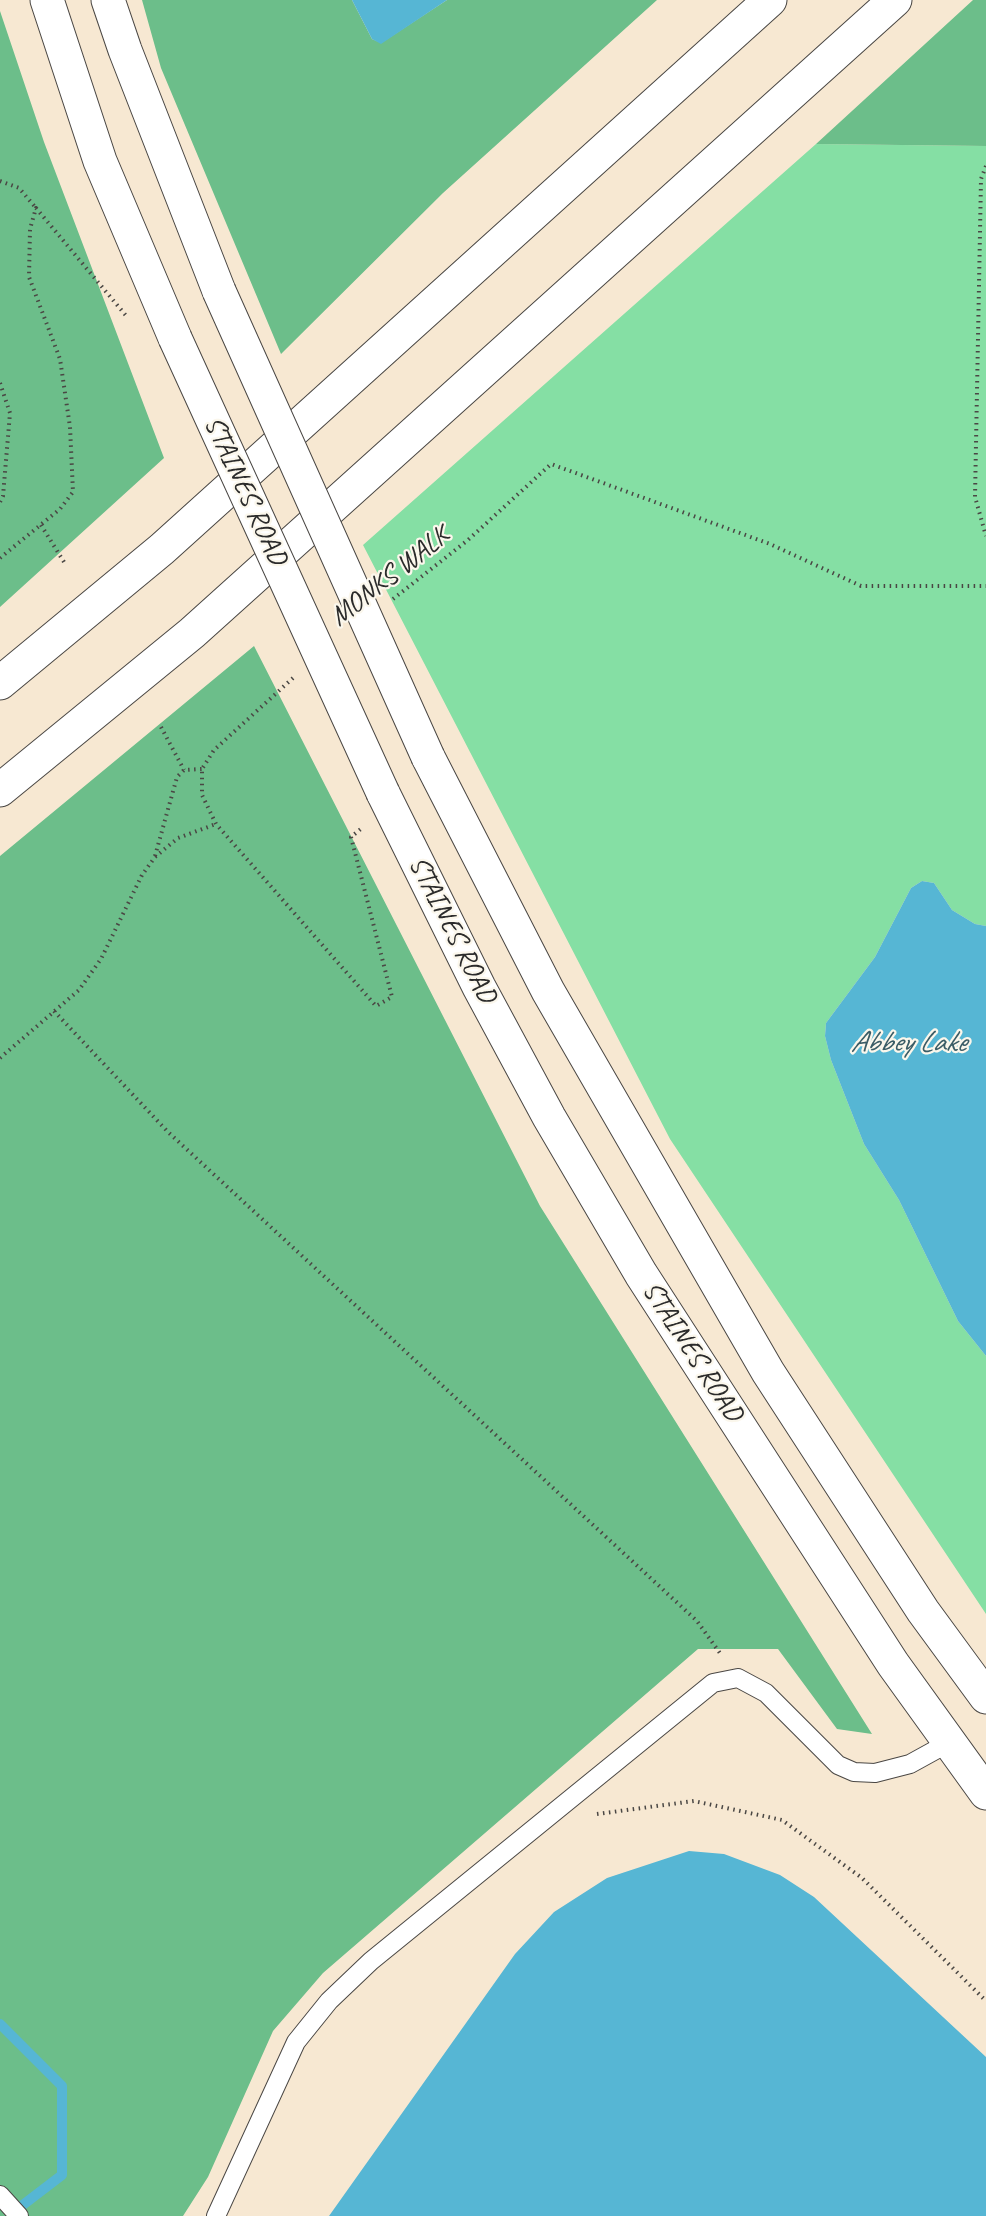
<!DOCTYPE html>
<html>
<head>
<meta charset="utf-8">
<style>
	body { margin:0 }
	canvas { display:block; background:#f7e8d2 }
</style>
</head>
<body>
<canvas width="986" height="2216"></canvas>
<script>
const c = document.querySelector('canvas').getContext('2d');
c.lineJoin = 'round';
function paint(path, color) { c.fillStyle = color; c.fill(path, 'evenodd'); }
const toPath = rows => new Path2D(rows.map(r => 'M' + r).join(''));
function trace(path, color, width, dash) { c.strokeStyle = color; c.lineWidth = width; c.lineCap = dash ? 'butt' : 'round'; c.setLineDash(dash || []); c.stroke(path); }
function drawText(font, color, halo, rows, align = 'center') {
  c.font = font + ' Caveat,sans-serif'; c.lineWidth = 4.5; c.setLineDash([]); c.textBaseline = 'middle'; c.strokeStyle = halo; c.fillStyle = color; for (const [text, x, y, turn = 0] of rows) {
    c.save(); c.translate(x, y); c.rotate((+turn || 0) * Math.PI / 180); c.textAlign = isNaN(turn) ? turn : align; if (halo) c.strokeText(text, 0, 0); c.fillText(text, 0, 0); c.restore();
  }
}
paint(toPath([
	[816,144,986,146,986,926,975,924,952,910,934,883,922,881,911,888,875,957,826,1023,825,1036,831,1060,864,1144,899,1200,958,1321,986,1356,986,1614,670,1139,363,545]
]), '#85dfa4');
paint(toPath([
	[142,0,352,0,372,39,381,43,447,0,657,0,443,193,281,354,161,68],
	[973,0,986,0,986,146,816,144],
	[0,11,44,142,164,458,0,607],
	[254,646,540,1206,872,1734,837,1729,778,1649,698,1649,323,1973,273,2031,208,2177,183,2216,0,2216,0,856]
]), '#6cbe8a');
paint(toPath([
	[352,0,447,0,381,44,372,39],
	[922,881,934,883,952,910,975,924,986,926,986,1356,958,1321,899,1200,864,1144,831,1060,825,1036,826,1023,875,957,911,888],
	[689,1851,724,1854,780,1875,814,1897,986,2057,986,2216,329,2216,515,1954,554,1912,607,1878]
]), '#56b6d4');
trace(toPath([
	[0,2024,62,2086,62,2175,11,2214]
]), '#56b6d4', 10);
const lane = toPath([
	[0,2195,19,2216],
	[216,2216,296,2042,329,2001,371,1961,713,1683,738,1678,766,1693,838,1765,854,1772,875,1773,910,1764,950,1742]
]);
const primary = toPath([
	[47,0,100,161,175,338],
	[108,0,125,50,219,291],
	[428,757,548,991,768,1372,923,1611,986,1697],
	[383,793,479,987,549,1117,641,1274,893,1664,986,1793]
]);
const highway = toPath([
	[0,683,162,549,770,0],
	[0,790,192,633,895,0]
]);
trace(lane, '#4a4744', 20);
trace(primary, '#4a4744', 35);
trace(highway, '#4a4744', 35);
trace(toPath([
	[986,166,981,179,975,497,986,536],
	[0,181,19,188,36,208],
	[0,383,10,413,3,496,0,502],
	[41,525,64,562],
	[0,558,60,509,73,492,70,427,60,359,29,277,30,229,36,208,128,318],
	[393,599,468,540,551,464,770,544,861,586,986,586],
	[293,678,214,750,202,769,202,795,216,824,376,1006,392,997,351,837,362,828],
	[161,727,184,770],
	[155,856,177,777,184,770,202,769],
	[54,1011,168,1132,697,1621,722,1656],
	[0,1058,79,990,101,959,142,875,155,857,178,838,216,824],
	[597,1814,694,1801,782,1820,862,1878,986,2001]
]), '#4a4744', 4, [1.5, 4.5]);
trace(lane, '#fff', 18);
trace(primary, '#fff', 33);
trace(highway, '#fff', 33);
const primaryBridge = toPath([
	[219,291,428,757],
	[175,338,383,793]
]);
trace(primaryBridge, '#4a4744', 35, []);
trace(primaryBridge, '#fff', 33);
drawText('28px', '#2b2b2b', '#fbf7ec', [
	["STAINES ROAD",245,491,65],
	["MONKS WALK",390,577,-38],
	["STAINES ROAD",452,930,63],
	["STAINES ROAD",692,1352,57]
]);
drawText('italic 30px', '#3a5c66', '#fbf7ec', [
	["Abbey Lake",908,1043]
]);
</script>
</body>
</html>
